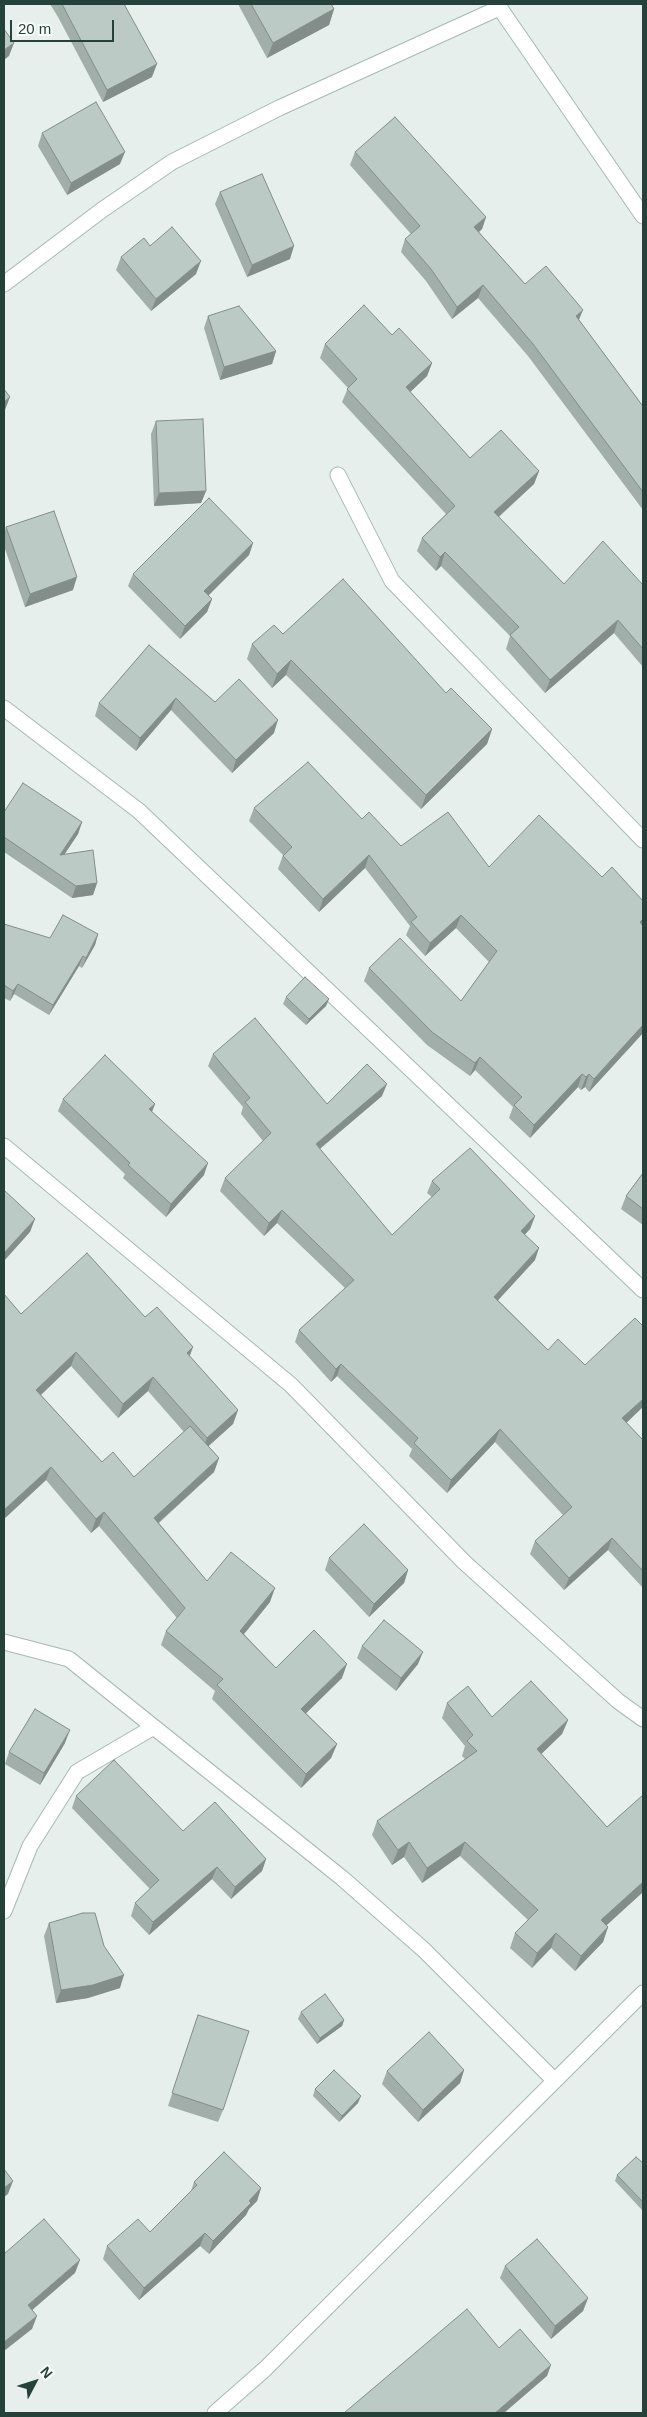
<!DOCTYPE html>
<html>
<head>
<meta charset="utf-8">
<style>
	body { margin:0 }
	#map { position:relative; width:647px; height:2417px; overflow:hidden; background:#e6efeb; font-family:Helvetica,sans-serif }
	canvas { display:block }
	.frame { position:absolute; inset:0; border:5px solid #24423a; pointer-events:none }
	.north { position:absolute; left:10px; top:2357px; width:50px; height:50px; -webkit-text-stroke:4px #f7fbf9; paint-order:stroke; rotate:50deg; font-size:14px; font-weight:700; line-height:20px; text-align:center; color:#24423a }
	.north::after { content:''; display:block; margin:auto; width:18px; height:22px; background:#24423a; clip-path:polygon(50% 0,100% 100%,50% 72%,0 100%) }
	.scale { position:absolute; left:10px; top:20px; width:104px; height:22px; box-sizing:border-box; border:2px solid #24423a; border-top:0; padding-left:6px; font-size:15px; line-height:18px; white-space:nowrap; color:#24423a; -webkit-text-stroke:4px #f7fbf9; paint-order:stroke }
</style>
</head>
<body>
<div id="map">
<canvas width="647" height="2417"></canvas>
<div class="frame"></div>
<div class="north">N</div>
<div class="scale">20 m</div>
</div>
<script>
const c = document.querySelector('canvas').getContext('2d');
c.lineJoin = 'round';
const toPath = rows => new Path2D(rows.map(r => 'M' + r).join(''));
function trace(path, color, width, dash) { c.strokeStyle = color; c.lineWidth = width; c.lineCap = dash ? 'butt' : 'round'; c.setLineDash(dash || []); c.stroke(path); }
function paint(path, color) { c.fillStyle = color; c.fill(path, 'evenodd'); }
const minor = toPath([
	[497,4,643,216],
	[4,284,102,210,172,162,279,108,499,8],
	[338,475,392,581,643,840],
	[4,708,139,811,643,1290],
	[4,1146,291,1385,464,1562,618,1701,643,1719],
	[4,1642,69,1659,342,1878,424,1950,554,2080],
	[4,1911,30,1846,77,1772,152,1728],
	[215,2413,265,2369,643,1993]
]);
trace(minor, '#a8b8b2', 17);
trace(minor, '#fff', 15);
paint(toPath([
	[50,4,124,4,152,77,103,102,58,17],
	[238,4,331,4,334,9,329,25,267,58],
	[42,133,120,164,67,195,38,146],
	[355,152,486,217,482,229,479,232,525,284,579,320,642,405,643,404,643,510,528,356,478,298,452,319,426,281,401,252,405,239,411,234,350,165],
	[220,192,290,259,247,277,215,204],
	[150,246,196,274,151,311,116,270,121,257],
	[208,316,276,351,272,364,220,380,204,328],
	[392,335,432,363,427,376,410,392,470,458,539,471,534,484,499,517,564,584,643,585,643,667,614,633,545,693,506,649,510,636,441,566,436,571,417,551,422,538,446,514,342,402,348,388,320,358,325,344],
	[156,421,206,491,201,503,154,506,151,434],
	[6,527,73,590,25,607,4,546,4,534],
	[253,543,249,555,208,595,212,599,207,612,180,639,128,586,133,574],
	[283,634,446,693,492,729,487,744,421,809,286,675,272,688,247,659,252,644],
	[149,645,215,702,274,733,232,773,171,710,136,751,95,716,99,703],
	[254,808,362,819,401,846,489,867,602,877,643,901,643,1033,589,1092,585,1087,581,1090,578,1087,530,1138,509,1118,513,1107,475,1070,470,1076,427,1045,364,981,369,968,461,1001,489,962,456,928,425,956,406,935,410,926,365,868,319,912,278,869,283,855,249,821],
	[4,812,82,822,78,834,64,855,97,883,93,895,72,898,4,852],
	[4,925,50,938,98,934,95,945,82,968,79,966,49,1015,14,994,10,1001,4,998],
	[286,997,329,999,326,1006,306,1025,283,1004],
	[213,1054,327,1104,382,1096,320,1149,392,1235,432,1197,427,1193,432,1181,535,1216,530,1229,525,1234,535,1260,498,1300,548,1350,627,1423,643,1440,643,1588,608,1550,564,1590,530,1554,535,1541,563,1515,495,1442,447,1493,409,1456,412,1449,337,1376,331,1382,295,1342,299,1330,345,1288,277,1223,264,1236,220,1191,225,1178,263,1141,241,1114,243,1107,208,1066],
	[63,1099,155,1104,152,1112,204,1175,166,1217,123,1178,125,1174,58,1111],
	[643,1173,643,1225,621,1209,626,1196],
	[4,1294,21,1314,145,1317,190,1357,238,1410,233,1424,208,1446,219,1458,214,1472,159,1523,207,1581,270,1602,244,1634,276,1668,342,1678,306,1713,337,1744,331,1758,301,1788,212,1699,215,1691,161,1645,166,1631,177,1618,99,1526,91,1533,46,1480,4,1519],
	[71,1366,118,1418,148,1391,184,1432,134,1477,102,1462,41,1395],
	[329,1558,408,1570,404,1583,369,1617,325,1570],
	[362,1646,418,1664,396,1691,357,1658],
	[447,1703,492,1717,568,1720,562,1734,541,1754,607,1827,643,1795,643,1892,606,1925,608,1927,603,1942,575,1971,551,1948,532,1968,510,1948,515,1933,528,1920,460,1856,422,1883,404,1857,392,1865,372,1835,377,1821,465,1759,462,1756,465,1746,442,1718],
	[65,1743,40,1785,5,1764,9,1752],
	[76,1796,266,1859,262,1871,231,1899,212,1879,149,1935,131,1916,135,1903,150,1889,72,1808],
	[49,1923,104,1946,120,1988,88,1998,56,2003,44,1936],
	[301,2012,344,2020,342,2026,317,2044,298,2019],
	[198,2015,223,2110,218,2122,168,2106],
	[464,2070,460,2083,418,2122,382,2084,387,2071],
	[315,2089,358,2103,339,2122,313,2096],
	[643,2163,643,2209,642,2210,615,2181,617,2175],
	[194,2182,261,2188,257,2201,249,2209,246,2215,209,2254,200,2246,139,2300,103,2259,107,2246,150,2232,191,2191],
	[505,2266,588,2298,583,2311,551,2339,500,2278]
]), '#a1aea9');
paint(toPath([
	[334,9,329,25,267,58,273,43],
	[14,43,9,56,4,60,4,50],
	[157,64,152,77,103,102,107,90],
	[125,152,120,164,67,195,71,183],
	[486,217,482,229,470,239,474,227],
	[294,246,290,259,247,277,252,265],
	[201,261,196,274,151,311,156,299],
	[483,285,478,298,452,319,457,307],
	[583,310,578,322,576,316],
	[276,351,272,364,220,380,224,367],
	[432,363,427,376,401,401,406,387],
	[10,397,5,410,4,411,4,402],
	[539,471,534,484,489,525,494,512],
	[206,491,201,503,154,506,159,493],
	[253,543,249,555,200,604,204,591],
	[445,552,441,566,436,571,440,557],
	[77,577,73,590,25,607,30,594],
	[212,599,207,612,180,639,185,626],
	[618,620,614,633,545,693,550,680],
	[291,660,286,675,272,688,277,674],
	[176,698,171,710,136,751,140,738],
	[278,720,274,733,232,773,236,760],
	[492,729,487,744,421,809,426,795],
	[82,822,78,834,56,867,60,855],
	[369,855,365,868,319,912,323,899],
	[97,883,93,895,72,898,76,886],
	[461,915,456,928,425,956,430,943],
	[643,919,643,927,640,922],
	[98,934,95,945,82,968,86,958],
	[83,956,79,966,49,1015,53,1005],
	[18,984,14,994,10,1001,13,991],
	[329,999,326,1006,306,1025,309,1019],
	[643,1025,643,1033,589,1092,594,1079],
	[480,1057,475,1070,470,1076,475,1063],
	[582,1074,578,1087,530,1138,534,1125],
	[589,1074,585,1087,581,1090,586,1077],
	[387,1084,382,1096,311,1156,316,1144],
	[155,1104,150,1116,149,1109],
	[208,1163,204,1175,166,1217,171,1204],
	[282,1210,277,1223,264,1236,269,1223],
	[535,1216,530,1229,517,1243,521,1231],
	[35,1219,30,1232,4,1261,4,1253],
	[539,1248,535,1260,490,1309,494,1297],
	[193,1347,188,1361,187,1353],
	[76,1352,71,1366,31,1404,36,1390],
	[341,1364,337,1376,331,1382,336,1369],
	[153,1377,148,1391,118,1418,123,1404],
	[643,1399,643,1407,618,1431,622,1418],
	[238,1410,233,1424,202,1452,207,1438],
	[500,1429,495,1442,447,1493,451,1480],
	[219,1458,214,1472,149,1531,154,1518],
	[51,1467,46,1480,4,1519,4,1510],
	[104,1512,99,1526,91,1533,96,1519],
	[612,1538,608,1550,564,1590,569,1578],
	[408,1570,404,1583,369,1617,374,1604],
	[275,1588,270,1602,235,1645,240,1631],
	[423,1652,418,1664,396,1691,401,1678],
	[347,1664,342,1678,296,1723,301,1709],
	[568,1720,562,1734,531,1764,537,1749],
	[70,1730,65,1743,40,1785,44,1773],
	[337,1744,331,1758,301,1788,306,1774],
	[409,1842,404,1857,392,1865,398,1850],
	[465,1842,460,1856,422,1883,427,1868],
	[266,1859,262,1871,231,1899,235,1887],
	[217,1867,212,1879,149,1935,153,1922],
	[643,1882,643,1892,596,1935,601,1920],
	[608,1927,603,1942,575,1971,581,1956],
	[556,1933,551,1948,532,1968,537,1953],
	[124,1975,120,1988,88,1998,56,2003,61,1990],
	[344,2020,342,2026,317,2044,320,2038],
	[464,2070,460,2083,418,2122,423,2110],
	[361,2096,358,2103,339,2122,342,2116],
	[13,2181,8,2194,4,2197,4,2188],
	[261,2188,257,2201,249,2209,246,2215,209,2254,213,2241,249,2201],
	[205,2233,200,2246,139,2300,144,2288],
	[80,2260,75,2273,23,2318,28,2305],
	[588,2298,583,2311,551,2339,555,2326],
	[37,2316,32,2329,4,2351,4,2342],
	[551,2365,547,2376,504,2413,495,2413]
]), '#838d89');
const building = toPath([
	[62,4,124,4,157,64,107,90,62,4],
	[251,4,331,4,334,9,273,43,251,4],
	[4,29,14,43,4,50,4,29],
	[96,102,125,152,71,183,42,133,96,102],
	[395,117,486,217,474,227,525,284,546,266,583,310,576,316,642,405,643,404,643,492,533,344,483,285,457,307,431,269,405,239,420,226,355,152,395,117],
	[262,174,294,246,252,265,220,192,262,174],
	[172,227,201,261,156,299,121,257,144,238,150,246,172,227],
	[364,305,392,335,399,328,432,363,406,387,470,458,501,430,539,471,494,512,564,584,603,541,643,585,643,649,618,620,550,680,510,635,519,627,445,552,440,557,422,538,455,506,347,389,357,379,325,344,364,305],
	[239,306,276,351,224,367,208,316,239,306],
	[4,389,10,397,4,402,4,389],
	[203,419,206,491,159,493,156,421,203,419],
	[209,498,253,543,204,591,212,599,185,626,133,574,209,498],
	[54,511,77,577,30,594,6,527,54,511],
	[343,579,446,693,451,688,492,729,426,795,291,660,277,674,252,644,274,625,283,634,343,579],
	[149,645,215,702,239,679,278,720,236,760,176,698,140,738,99,703,149,645],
	[308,762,362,819,369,812,401,846,448,812,489,867,539,815,602,877,612,867,643,901,643,919,640,922,643,926,643,1025,594,1079,589,1074,586,1077,582,1074,534,1125,514,1105,522,1097,480,1057,475,1063,432,1032,369,968,400,938,461,1001,497,951,461,915,430,943,411,922,417,917,369,855,323,899,283,856,292,847,254,808,308,762],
	[23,783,82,822,60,855,93,850,97,883,76,886,4,837,4,812,23,783],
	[63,915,98,934,86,958,83,956,53,1005,18,984,13,991,4,985,4,924,50,938,63,915],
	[305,977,329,999,309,1019,286,997,305,977],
	[255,1018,327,1104,367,1064,387,1084,316,1144,392,1235,440,1189,432,1181,470,1148,535,1216,521,1231,539,1248,494,1297,548,1350,558,1339,585,1365,635,1318,643,1326,643,1399,622,1418,643,1440,643,1571,612,1538,569,1578,535,1541,572,1507,500,1429,451,1480,414,1443,418,1438,341,1364,336,1369,299,1330,354,1280,282,1210,269,1223,225,1178,271,1133,245,1102,250,1098,213,1054,255,1018],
	[105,1055,155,1104,149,1109,208,1163,171,1204,128,1165,130,1163,63,1099,105,1055],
	[643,1173,643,1209,626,1196,643,1173],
	[4,1190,35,1219,4,1253,4,1190],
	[87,1253,145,1317,157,1307,193,1347,187,1353,238,1410,207,1438,153,1377,123,1404,76,1352,36,1390,102,1462,113,1452,134,1477,190,1426,219,1458,154,1518,207,1581,231,1552,275,1588,240,1631,276,1668,314,1630,347,1664,301,1709,337,1744,306,1774,217,1685,223,1679,166,1631,185,1608,104,1512,96,1519,51,1467,4,1510,4,1294,21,1314,87,1253],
	[364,1524,408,1570,374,1604,329,1558,364,1524],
	[384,1620,423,1652,401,1678,362,1646,384,1620],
	[531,1681,568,1720,537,1749,607,1827,643,1795,643,1882,601,1920,608,1927,581,1956,556,1933,537,1953,515,1933,538,1910,465,1842,427,1868,409,1842,398,1850,377,1821,477,1751,467,1741,473,1735,447,1703,468,1686,492,1717,531,1681],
	[35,1709,70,1730,44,1773,9,1752,35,1709],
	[114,1760,183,1831,215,1802,266,1859,235,1887,217,1867,153,1922,135,1903,159,1880,76,1796,114,1760],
	[83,1913,95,1913,104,1946,124,1975,93,1985,61,1990,49,1923,83,1913],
	[325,1994,344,2020,320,2038,301,2012,325,1994],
	[198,2015,249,2031,223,2110,172,2093,198,2015],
	[429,2032,464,2070,423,2110,387,2071,429,2032],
	[334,2070,361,2096,342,2116,315,2089,334,2070],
	[224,2152,261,2188,249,2201,251,2203,213,2241,205,2233,144,2288,107,2246,138,2219,150,2232,197,2185,194,2182,224,2152],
	[636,2157,643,2163,643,2202,617,2175,636,2157],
	[4,2169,13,2181,4,2188,4,2169],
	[44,2219,80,2260,28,2305,37,2316,4,2342,4,2254,44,2219],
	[537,2239,588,2298,555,2326,505,2266,537,2239],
	[467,2309,499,2348,520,2329,551,2365,495,2413,344,2413,467,2309]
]);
paint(building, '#bbcac4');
trace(building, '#838d89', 1);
</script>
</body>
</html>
